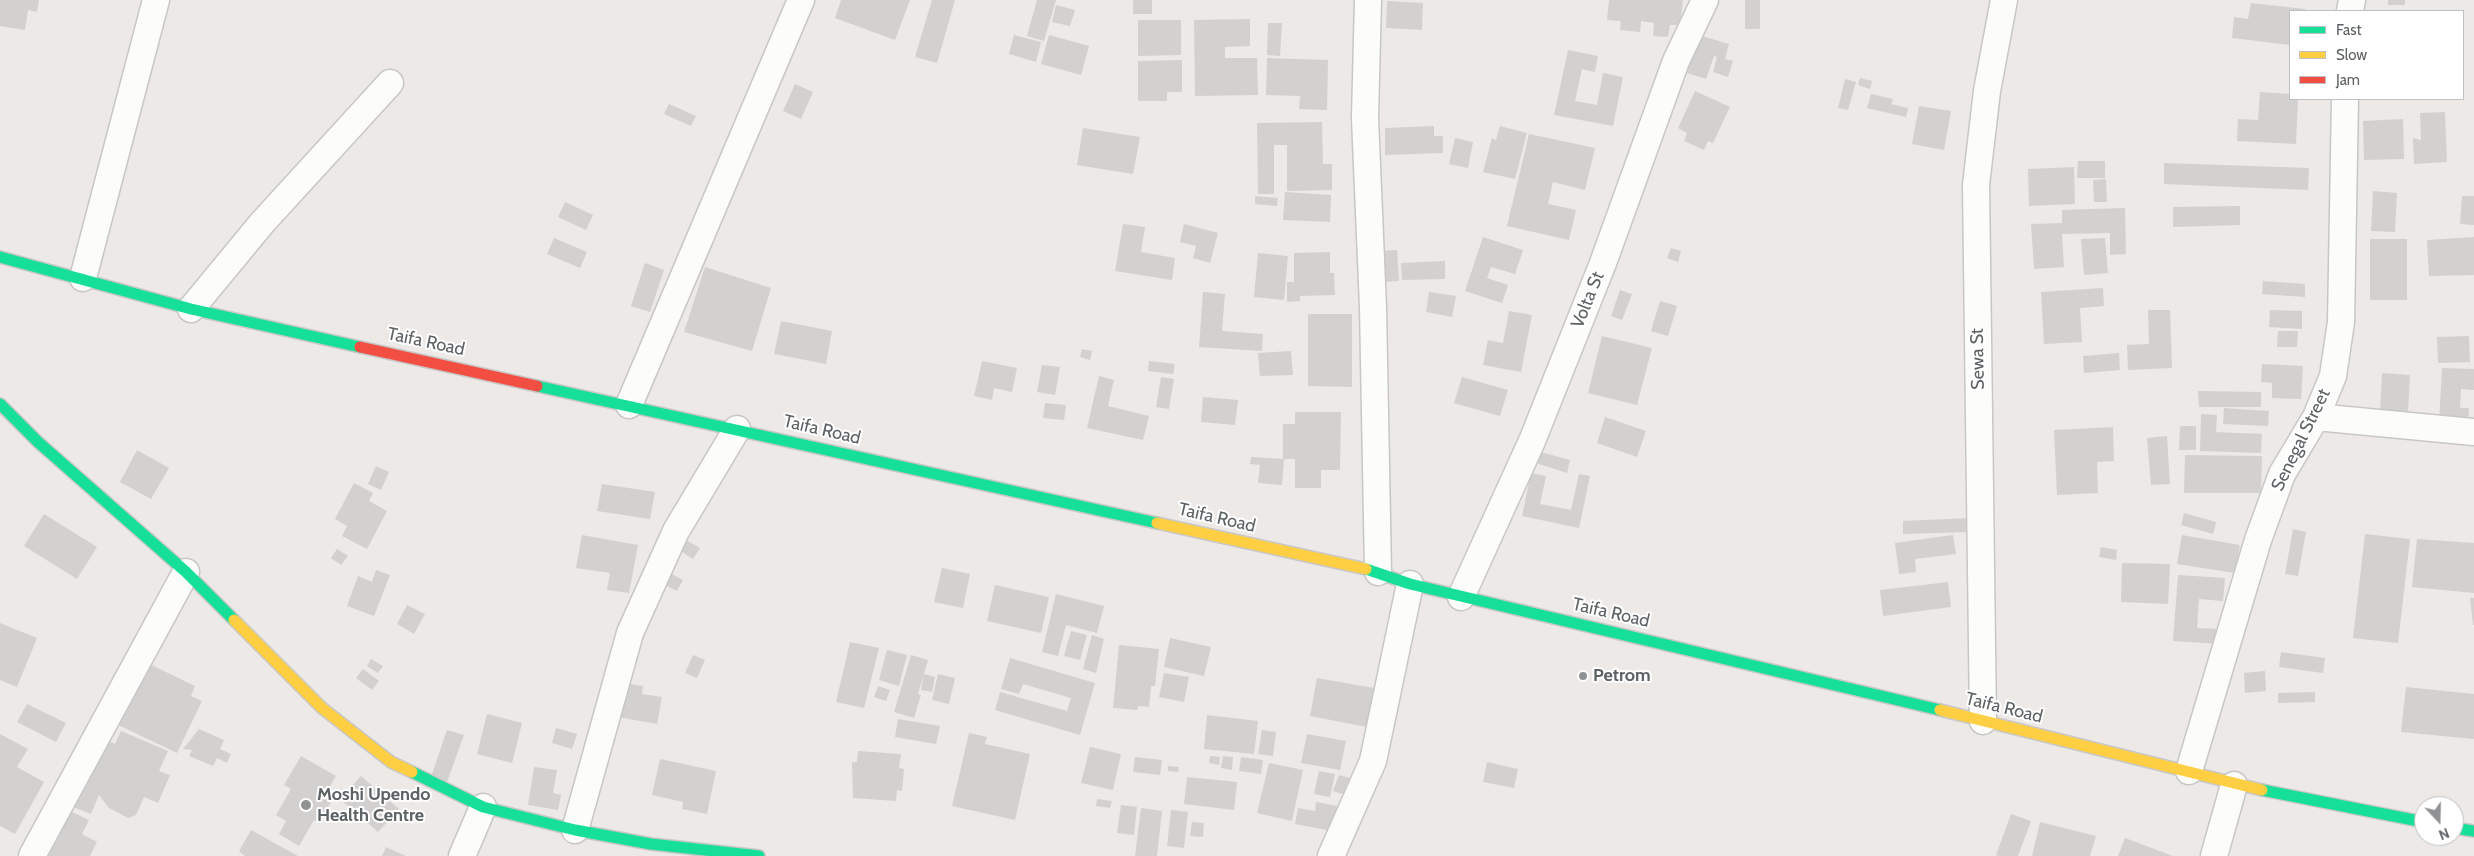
<!DOCTYPE html>
<html>
<head>
<meta charset="utf-8">
<style>
	body { margin:0 }
	#map { position:relative; width:2474px; height:856px; overflow:hidden; background:#ece9e7; font-family:Cabin,sans-serif }
	canvas { display:block }
	.legend { position:absolute; left:2289px; top:10px; width:175px; height:90px; box-sizing:border-box; background:#fff; border:1px solid #bec0c1; margin:0; padding:6px 9px; list-style:none; font-size:15px; color:#5d6264 }
	.legend li { display:flex; align-items:center; gap:10px; height:25px }
	.legend b { width:25px; border:1px solid #bec0c1 }
	.north { position:absolute; left:2414px; top:796px; width:50px; height:50px; box-sizing:border-box; background:#fff; border:1px solid #bec0c1; border-radius:50%; rotate:159deg; font-size:14px; font-weight:700; line-height:20px; text-align:center; color:#5d6264 }
	.north::after { content:''; display:block; margin:auto; width:18px; height:22px; background:#8f9192; clip-path:polygon(50% 0,100% 100%,50% 72%,0 100%) }
</style>
</head>
<body>
<div id="map">
<canvas width="2474" height="856"></canvas>
<ul class="legend">
<li><b style="height:6px;background:#16e098"></b>Fast</li>
<li><b style="height:6px;background:#ffcf43"></b>Slow</li>
<li><b style="height:6px;background:#f24e42"></b>Jam</li>
</ul>
<div class="north">N</div>
</div>
<script>
const c = document.querySelector('canvas').getContext('2d');
c.lineJoin = 'round';
function paint(path, color) { c.fillStyle = color; c.fill(path, 'evenodd'); }
const toPath = rows => new Path2D(rows.map(r => 'M' + r).join(''));
function trace(path, color, width, dash) { c.strokeStyle = color; c.lineWidth = width; c.lineCap = dash ? 'butt' : 'round'; c.setLineDash(dash || []); c.stroke(path); }
function drawText(font, color, halo, rows, align = 'center') {
  c.font = font + ' Cabin,sans-serif'; c.lineWidth = 4; c.setLineDash([]); c.textBaseline = 'middle'; c.strokeStyle = halo; c.fillStyle = color; for (const [text, x, y, turn = 0] of rows) {
    c.save(); c.translate(x, y); c.rotate((+turn || 0) * Math.PI / 180); c.textAlign = isNaN(turn) ? turn : align; if (halo) c.strokeText(text, 0, 0); c.fillText(text, 0, 0); c.restore();
  }
}
paint(toPath([
	[0,0,39,0,37,12,28,10,25,30,0,26],
	[841,0,910,0,895,40,835,18],
	[932,0,955,0,937,63,915,57],
	[1037,0,1056,0,1044,41,1027,36],
	[1133,0,1152,0,1152,14,1133,14],
	[1609,0,1683,0,1680,25,1670,25,1668,37,1653,36,1654,23,1641,21,1640,32,1620,30,1621,21,1607,20],
	[1745,0,1760,0,1760,29,1745,29],
	[2388,0,2405,0,2405,5,2388,5],
	[1387,1,1423,3,1422,30,1386,28],
	[2251,3,2305,9,2305,11,2290,11,2290,45,2232,38,2234,17,2248,19],
	[1056,5,1075,10,1070,26,1052,22],
	[1250,19,1250,46,1225,47,1225,58,1257,58,1258,95,1195,96,1194,20],
	[1138,20,1181,20,1181,55,1138,56],
	[1268,23,1282,23,1280,56,1267,55],
	[1014,35,1041,42,1036,62,1009,54],
	[1049,35,1089,46,1081,75,1041,64],
	[1699,35,1729,44,1725,59,1733,61,1728,77,1713,72,1717,57,1714,56,1706,79,1687,73],
	[1568,50,1598,56,1595,72,1582,69,1575,101,1597,105,1603,73,1623,77,1613,126,1554,115],
	[1267,58,1328,60,1327,110,1299,109,1300,96,1266,95],
	[1182,60,1182,92,1167,92,1167,101,1138,101,1138,61],
	[1860,78,1872,81,1870,89,1858,85],
	[1845,79,1856,82,1848,110,1838,108],
	[795,84,813,92,801,119,783,111],
	[1695,91,1730,107,1713,143,1708,141,1704,150,1684,141,1687,133,1678,128],
	[2260,92,2290,94,2290,99,2298,99,2296,144,2237,141,2238,119,2258,120],
	[1871,94,1893,99,1891,104,1908,108,1906,117,1867,108],
	[669,104,696,116,691,126,664,114],
	[1919,106,1951,111,1944,150,1912,144],
	[2445,112,2447,162,2414,164,2413,138,2421,140,2420,113],
	[2403,119,2404,159,2364,160,2363,121],
	[1322,122,1323,164,1332,164,1332,190,1287,191,1287,145,1274,145,1274,194,1258,194,1257,123],
	[1434,126,1434,136,1443,136,1443,153,1385,155,1385,128],
	[1500,126,1527,133,1515,179,1483,172,1492,138,1496,140],
	[1083,128,1140,137,1133,174,1077,165],
	[1529,134,1595,148,1585,190,1553,182,1548,204,1576,210,1569,240,1507,226],
	[1455,138,1473,142,1468,168,1449,164],
	[2078,161,2105,161,2105,178,2077,178],
	[2164,163,2309,168,2308,190,2164,184],
	[2074,167,2075,204,2029,206,2028,169],
	[2106,179,2107,202,2094,202,2093,180],
	[2373,191,2397,193,2395,232,2371,231],
	[1285,192,1331,195,1330,222,1283,220],
	[1255,196,1278,198,1277,206,1255,204],
	[2462,196,2474,196,2474,225,2460,224],
	[565,202,593,215,586,230,558,217],
	[2240,206,2240,225,2173,227,2173,207],
	[2125,208,2126,254,2110,255,2110,233,2062,234,2064,267,2034,269,2031,224,2062,223,2062,210],
	[1123,224,1145,227,1141,252,1175,258,1172,280,1115,271],
	[1184,224,1218,233,1210,263,1193,258,1196,246,1180,242],
	[1483,237,1523,250,1515,274,1491,267,1487,278,1508,285,1502,303,1465,291],
	[2474,237,2474,275,2429,276,2427,240],
	[554,238,587,252,580,268,547,254],
	[2105,238,2108,273,2084,275,2081,239],
	[2370,239,2407,239,2407,300,2370,300],
	[1671,248,1681,251,1678,262,1667,258],
	[1397,250,1399,281,1381,282,1380,251],
	[1330,252,1330,273,1334,273,1335,295,1300,296,1300,301,1287,302,1287,282,1294,282,1294,253],
	[1258,253,1288,256,1284,300,1254,297],
	[1445,261,1445,279,1402,280,1401,263],
	[645,263,664,270,650,312,631,306],
	[705,267,771,288,752,351,684,332],
	[2263,281,2305,284,2305,297,2262,294],
	[2103,288,2104,306,2080,308,2082,342,2044,344,2041,292],
	[1620,290,1632,294,1622,320,1611,316],
	[1203,292,1225,294,1222,331,1263,334,1262,351,1199,347],
	[1429,292,1456,296,1452,317,1426,312],
	[1660,301,1677,306,1668,336,1651,331],
	[2148,310,2170,310,2172,368,2128,370,2127,345,2149,344],
	[2270,310,2302,311,2302,329,2269,327],
	[1509,311,1532,315,1521,372,1483,365,1488,340,1503,343],
	[1308,314,1352,314,1352,387,1308,386],
	[781,321,832,331,826,364,774,354],
	[2278,331,2298,331,2297,347,2277,347],
	[1602,336,1652,348,1637,405,1588,393],
	[2469,336,2470,362,2438,363,2437,337],
	[1082,349,1092,351,1090,360,1080,357],
	[1291,351,1293,375,1260,376,1258,353],
	[2119,353,2120,370,2084,373,2083,356],
	[982,361,1017,368,1012,392,994,388,992,400,974,396],
	[1149,361,1175,364,1173,374,1148,371],
	[2262,364,2303,366,2301,399,2272,398,2272,383,2261,382],
	[1042,365,1060,367,1055,395,1037,392],
	[2442,368,2474,369,2474,390,2461,389,2460,408,2469,408,2468,425,2439,423],
	[2382,373,2410,375,2408,412,2380,411],
	[1099,376,1114,380,1108,406,1149,416,1143,440,1087,428],
	[1161,377,1174,379,1169,409,1156,407],
	[1462,377,1508,390,1500,416,1454,403],
	[2198,391,2261,392,2261,407,2199,407],
	[1203,397,1238,400,1235,425,1201,422],
	[1045,403,1066,405,1064,420,1043,418],
	[2224,408,2269,411,2268,426,2223,424],
	[1295,412,1341,412,1340,470,1321,470,1321,488,1295,488,1295,459,1283,459,1283,424,1295,424],
	[2201,414,2217,415,2216,432,2262,434,2261,453,2200,451],
	[1605,417,1646,431,1637,457,1597,443],
	[2180,426,2196,426,2196,450,2179,450],
	[2113,427,2114,461,2097,462,2098,493,2057,495,2054,430],
	[2167,436,2170,484,2151,485,2147,438],
	[137,450,169,468,151,499,120,482],
	[1537,451,1570,460,1567,473,1533,462],
	[2185,455,2262,456,2261,493,2184,493],
	[1251,457,1284,459,1282,485,1258,483,1260,465,1250,464],
	[376,466,389,472,381,490,368,484],
	[1531,473,1546,476,1540,504,1571,510,1579,474,1590,476,1579,528,1522,516],
	[354,483,373,493,369,501,387,511,367,549,342,536,347,526,335,519],
	[602,484,655,492,650,519,597,511],
	[2184,513,2216,522,2213,534,2181,525],
	[44,514,97,547,77,579,24,546],
	[1970,518,1970,532,1903,534,1903,521],
	[2293,529,2306,532,2298,576,2285,574],
	[2365,534,2410,539,2398,643,2353,638],
	[582,535,638,545,629,593,607,590,610,573,576,568],
	[1953,535,1956,554,1915,559,1916,572,1899,574,1895,543],
	[2182,535,2240,545,2235,573,2177,564],
	[2417,539,2474,543,2474,593,2412,587],
	[686,540,700,548,693,559,679,550],
	[2101,547,2117,550,2116,560,2099,557],
	[337,549,348,556,341,565,331,558],
	[2122,563,2170,564,2168,604,2121,602],
	[942,568,970,574,963,608,934,602],
	[376,570,390,575,374,616,347,606,358,576,372,582],
	[668,572,683,580,677,591,661,583],
	[2178,575,2225,578,2223,601,2199,599,2197,628,2221,629,2220,644,2173,641],
	[1948,582,1951,607,1883,616,1880,590],
	[995,585,1049,597,1041,633,987,621],
	[1056,594,1104,606,1097,633,1066,625,1058,656,1042,652],
	[2470,598,2474,598,2474,625,2473,625],
	[407,605,425,614,414,634,397,624],
	[0,623,37,638,17,687,0,680],
	[1071,631,1087,635,1080,660,1064,656],
	[1092,635,1104,639,1096,673,1083,669],
	[1170,638,1211,647,1204,676,1164,667],
	[850,642,879,648,864,708,836,702],
	[1119,645,1159,649,1155,686,1151,686,1149,707,1138,706,1138,710,1113,708],
	[887,650,907,655,899,686,879,680],
	[2281,652,2325,658,2323,673,2279,667],
	[693,655,705,660,697,678,685,673],
	[911,655,928,660,918,694,921,695,914,718,894,712],
	[1010,658,1095,683,1080,735,995,710,1000,692,1067,711,1071,698,1023,684,1019,694,1001,689],
	[371,659,383,666,378,673,367,666],
	[141,660,195,686,191,696,202,701,177,753,112,722],
	[363,669,379,681,372,690,356,678],
	[2265,671,2266,691,2245,693,2244,673],
	[1164,673,1189,677,1184,702,1159,697],
	[924,674,935,677,932,692,921,690],
	[938,674,955,678,949,704,932,700],
	[1317,678,1374,688,1367,727,1310,716],
	[624,683,643,686,642,694,662,697,657,724,618,717],
	[878,686,890,690,886,701,874,697],
	[2406,687,2474,694,2474,739,2401,732],
	[2315,692,2315,702,2278,703,2278,693],
	[27,704,66,723,56,742,17,722],
	[487,714,522,723,512,763,477,754],
	[1207,715,1258,721,1254,754,1204,749],
	[898,719,940,726,936,744,895,737],
	[556,728,577,734,572,749,552,743],
	[199,729,224,740,220,749,231,754,227,763,217,758,213,766,189,756,192,750,183,749],
	[447,730,464,735,447,782,431,777],
	[1262,730,1276,732,1273,756,1258,754],
	[121,731,168,751,159,771,170,775,158,803,144,797,136,815,128,818,109,808,99,795,91,814,66,804,102,738,115,744],
	[969,733,987,737,985,744,1030,754,1015,820,952,806],
	[0,734,28,749,17,767,44,782,15,834,0,826],
	[1307,734,1346,741,1340,770,1301,763],
	[1090,747,1121,754,1113,790,1081,783],
	[858,751,901,754,899,768,904,769,902,791,897,790,896,801,853,798,852,762,857,762],
	[301,756,336,776,327,791,335,795,319,823,314,820,299,846,279,834,286,821,276,815,291,789,284,785],
	[1210,756,1220,757,1219,765,1209,763],
	[1223,756,1233,757,1232,770,1221,768],
	[1135,757,1162,760,1160,775,1133,772],
	[1241,757,1263,760,1261,774,1239,771],
	[660,759,716,771,707,814,682,809,683,802,652,795],
	[1487,762,1518,769,1514,788,1483,782],
	[1269,763,1303,770,1292,821,1257,813],
	[1168,766,1179,767,1178,772,1168,771],
	[534,767,557,770,553,793,561,795,558,810,528,805],
	[1319,771,1335,774,1330,797,1314,794],
	[1339,775,1350,778,1345,795,1333,791],
	[361,776,399,809,378,832,340,799],
	[1187,777,1237,782,1234,810,1184,804],
	[1097,799,1112,801,1110,808,1096,806],
	[1316,802,1337,806,1332,831,1295,824,1298,808,1315,811],
	[1121,805,1137,807,1134,835,1117,833],
	[1141,808,1162,811,1157,856,1135,856],
	[66,809,89,820,82,834,97,842,90,856,41,856],
	[1171,810,1188,812,1184,848,1167,846],
	[2011,814,2031,821,2018,856,1999,856,1996,855],
	[1192,822,1204,823,1203,837,1190,836],
	[2040,822,2096,836,2090,856,2032,856],
	[251,830,298,856,245,856,239,851],
	[2125,838,2173,856,2118,856],
	[386,847,406,856,382,856]
]), '#d3d0d0');
const street = toPath([
	[1368,0,1365,118,1373,307,1378,572],
	[2350,11,2352,0],
	[83,278,156,0],
	[191,309,262,223,390,83],
	[629,405,801,0],
	[2316,417,2474,432],
	[1461,597,1532,441,1603,263,1676,61,1705,0],
	[1983,721,1976,185,1987,91,2004,0],
	[2189,771,2258,540,2282,474,2316,417,2333,376,2341,322,2345,99],
	[575,830,630,633,676,531,737,429],
	[32,856,186,572],
	[462,856,483,807],
	[1331,856,1373,761,1410,584],
	[2214,856,2234,785]
]);
const fast = toPath([
	[0,257,191,309,360,347],
	[537,386,1157,523],
	[0,404,38,442,186,572,234,620],
	[1366,569,1410,584,1940,710],
	[412,772,483,807,575,830,651,844,759,856],
	[2262,790,2424,822],
	[2454,828,2474,831]
]);
const slow = toPath([
	[1157,523,1366,569],
	[234,620,322,708,391,762,412,772],
	[1940,710,2262,790]
]);
const jam = toPath([
	[360,347,537,386]
]);
trace(street, '#c8c7c7', 29);
trace(fast, '#c8c7c7', 14);
trace(slow, '#c8c7c7', 14);
trace(jam, '#c8c7c7', 14);
trace(street, '#fcfcfb', 26);
trace(fast, '#16e098', 11);
trace(slow, '#ffcf43', 11);
trace(jam, '#f24e42', 11);
for (const [x, y, r, color] of [
	[1583,676,5,"#8f9192"],
	[306,805,6,"#8f9192"]
]) { const dot = new Path2D(); dot.arc(x, y, r, 0, 2 * Math.PI); c.fillStyle = color; c.fill(dot); trace(dot, '#fff', 2); }
drawText('18px', '#5d6264', '#fff', [
	["Volta St",1588,300,-68],
	["Taifa Road",426,342,12],
	["Sewa St",1978,359,-91],
	["Taifa Road",822,430,13],
	["Senegal Street",2301,440,-64],
	["Taifa Road",1217,518,13],
	["Taifa Road",1611,613,13],
	["Taifa Road",2004,708,14]
]);
drawText('bold 18px', '#5d6264', '#fff', [
	["Petrom",1593,676],
	["Moshi Upendo",317,795],
	["Health Centre",317,816]
], 'left');
</script>
</body>
</html>
